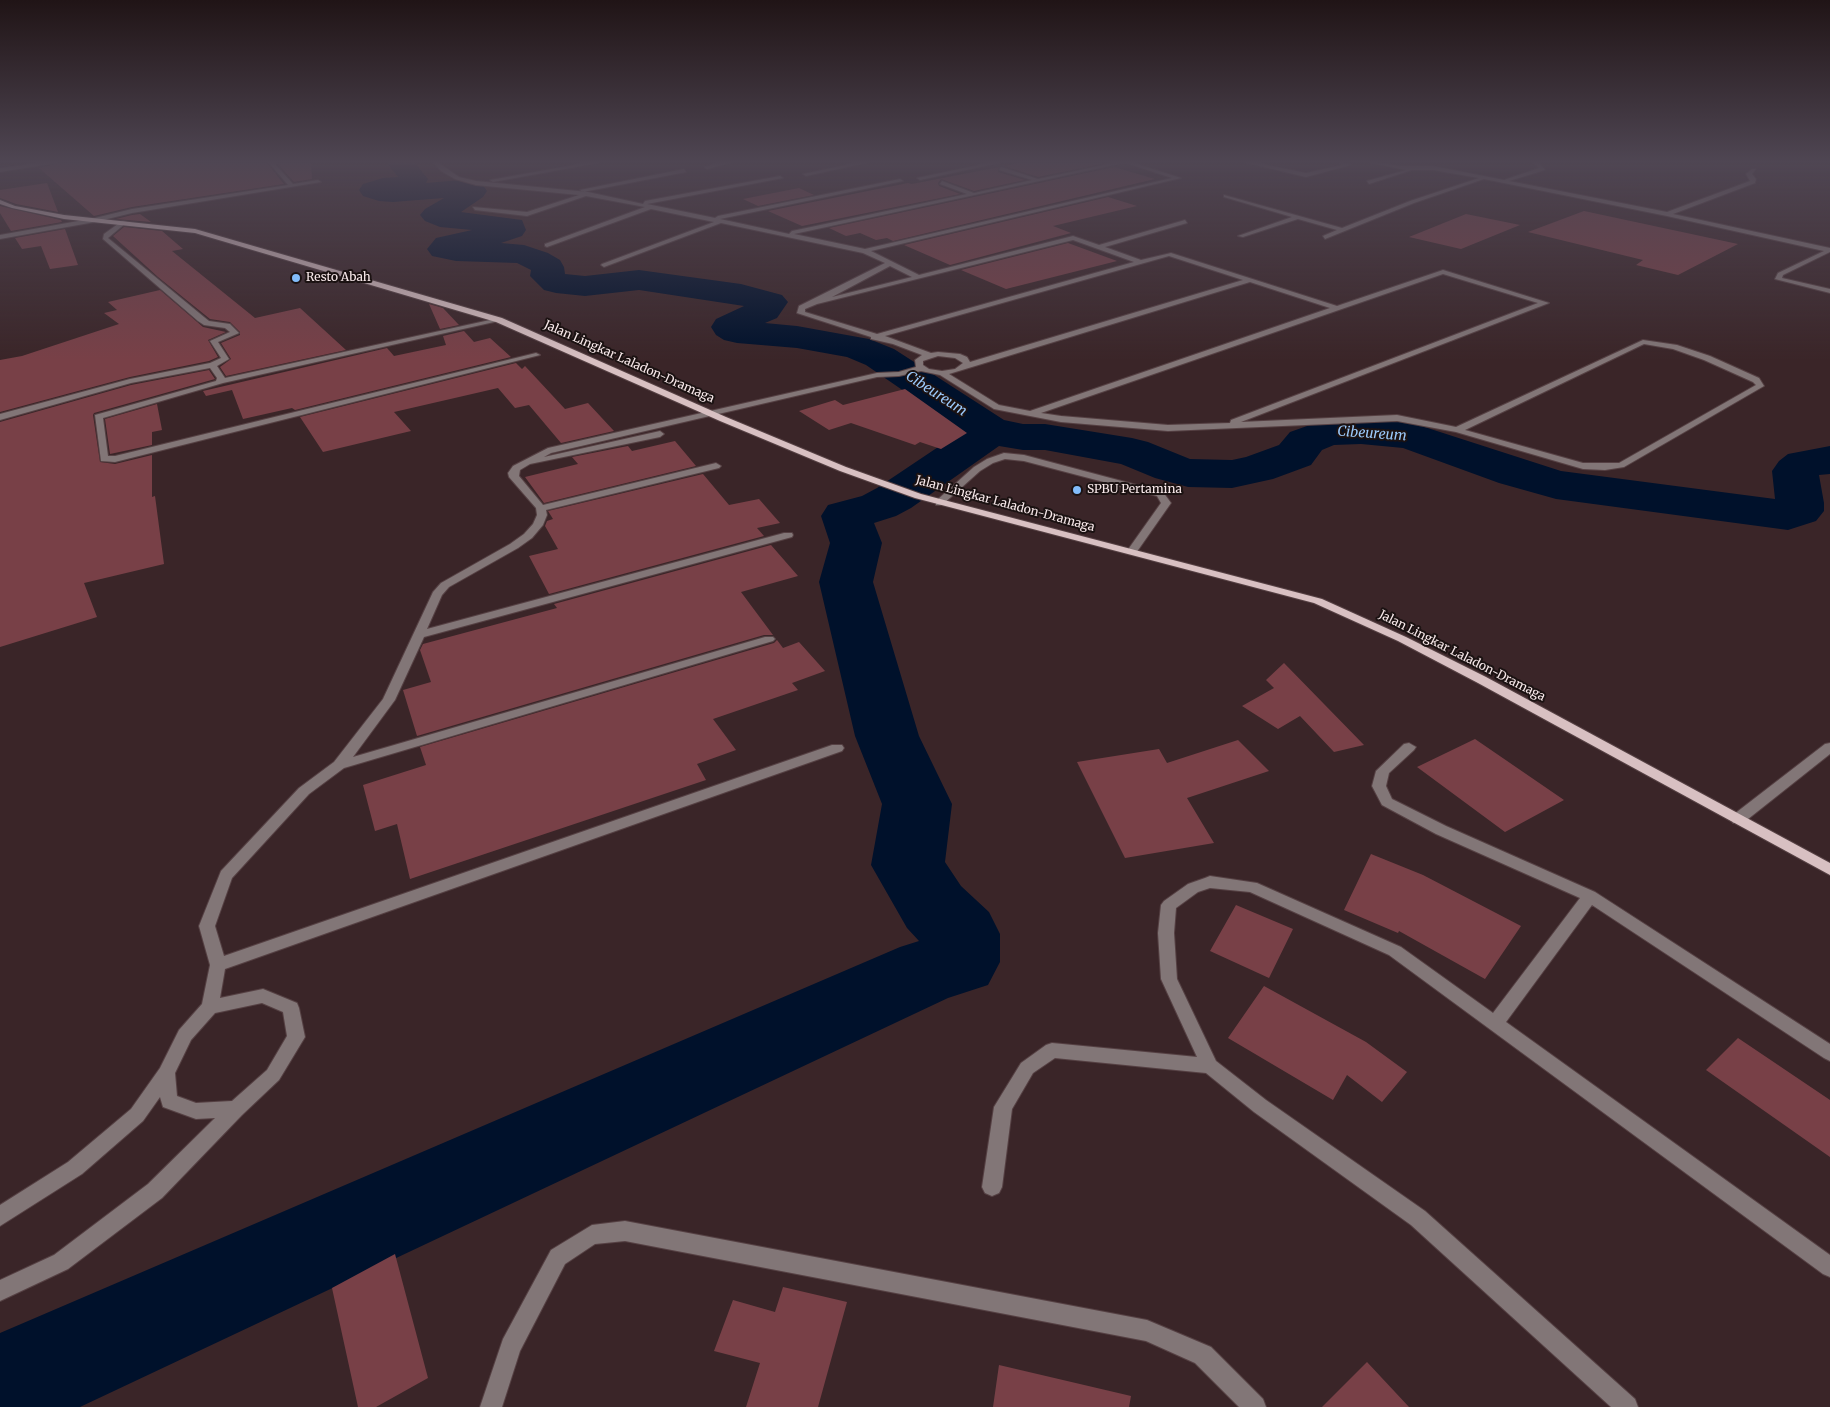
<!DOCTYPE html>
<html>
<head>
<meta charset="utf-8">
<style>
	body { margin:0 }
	canvas { display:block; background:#3a2528 }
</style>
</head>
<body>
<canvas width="1830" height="1407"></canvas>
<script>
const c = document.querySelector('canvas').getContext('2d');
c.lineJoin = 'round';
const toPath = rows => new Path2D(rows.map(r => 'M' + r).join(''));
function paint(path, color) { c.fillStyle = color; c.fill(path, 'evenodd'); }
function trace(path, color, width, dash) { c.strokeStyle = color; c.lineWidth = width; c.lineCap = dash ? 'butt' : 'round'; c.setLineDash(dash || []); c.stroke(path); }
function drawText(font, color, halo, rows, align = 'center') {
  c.font = font + ' Merriweather,serif'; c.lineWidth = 4; c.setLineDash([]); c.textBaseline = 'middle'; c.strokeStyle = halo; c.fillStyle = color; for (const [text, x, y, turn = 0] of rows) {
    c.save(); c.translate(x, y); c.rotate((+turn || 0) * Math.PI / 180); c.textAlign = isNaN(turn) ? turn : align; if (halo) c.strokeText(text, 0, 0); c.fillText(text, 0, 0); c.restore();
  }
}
paint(toPath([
	[387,163,415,163,428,179,426,183,460,180,483,185,487,191,483,197,461,212,522,220,526,230,522,236,501,243,524,245,548,253,560,260,564,267,565,274,585,276,639,270,741,284,782,295,788,302,777,318,765,323,797,326,869,339,894,349,1004,420,1023,424,1045,424,1132,438,1148,442,1190,459,1232,460,1246,457,1279,445,1290,432,1327,419,1361,418,1409,422,1561,471,1775,499,1772,471,1779,461,1788,454,1830,446,1830,474,1819,475,1824,503,1824,511,1816,521,1788,530,1556,499,1499,483,1403,448,1361,444,1334,445,1322,450,1311,465,1273,479,1232,488,1188,487,1155,478,1121,464,1045,450,1023,450,999,446,911,508,896,516,874,523,882,543,873,582,919,736,952,804,945,862,961,886,989,912,1000,934,1000,962,988,985,948,998,80,1407,0,1407,0,1333,900,947,919,941,907,928,871,865,882,804,855,736,819,582,830,543,821,516,828,505,862,496,877,488,962,431,866,365,847,357,797,348,737,343,724,340,716,335,711,327,716,319,744,306,639,290,585,296,556,293,544,290,530,276,531,270,517,263,456,261,432,256,427,249,436,238,472,230,440,227,425,221,420,215,425,209,444,198,393,202,379,201,363,196,359,190,363,184,383,178,398,177,387,163]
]), '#00112b');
paint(toPath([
	[58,163,267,163,284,184,132,207,94,216,39,168],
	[277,163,311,163,312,179,294,182],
	[1019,163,1101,163,1102,164,1038,177,1004,166],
	[999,167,998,172,1025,180,974,191,941,179,938,183,939,186,960,194,802,226,768,211,908,183,912,184],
	[1114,167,1155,179,893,241,887,238,876,240,860,233,846,236,829,228],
	[47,183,58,212,16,204,0,198,0,190],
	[799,188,814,195,758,206,743,199],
	[1108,197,1137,206,1053,226,1071,233,950,265,904,245],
	[0,206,61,220,62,222,11,231,0,213],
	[1584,211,1738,244,1678,275,1636,265,1643,260,1528,232],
	[140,214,151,222,116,219,132,215],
	[1466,214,1520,225,1461,249,1409,237],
	[124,227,162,231,183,249,172,251,255,318,300,308,346,350,226,376,220,367,231,359,221,343,240,335,240,332,230,322,210,319,158,277,113,236],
	[65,229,78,265,50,269,41,246,22,249,15,238],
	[1068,243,1117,261,1006,289,961,270],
	[160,290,203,327,226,332,208,340,218,357,209,361,130,377,0,412,0,360,22,356,119,324,104,313,117,310,108,302],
	[429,304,443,308,459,325,440,329],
	[464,331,474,342,490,338,511,357,295,410,292,408,243,419,232,390,206,396,203,391,387,348,394,356,446,345,443,336],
	[516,363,522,369,525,366,565,409,588,403,614,431,561,443,529,405,515,408,498,388,394,412,411,431,323,452,300,417],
	[209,370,215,379,94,413,93,415,100,462,115,464,152,455,152,497,155,496,164,564,84,583,97,617,0,647,0,422,131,385],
	[905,389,967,433,941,449,920,442,915,445,851,423,829,430,799,411,835,400,843,405],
	[157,404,162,430,152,432,152,445,110,454,105,419],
	[675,441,696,466,544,503,525,477,578,464,572,457,628,446,632,451],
	[703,474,729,505,759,499,780,523,757,528,764,536,549,594,529,556,558,549,545,526,547,521,553,519,548,511],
	[771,545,798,576,741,592,773,635,764,635,417,736,403,690,431,682,420,650,423,644,557,608,554,604],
	[777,640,783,648,799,642,825,671,792,683,798,690,713,719,736,750,697,764,706,780,410,879,397,824,375,831,363,785,426,765,420,747,774,643],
	[1284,663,1364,745,1334,752,1300,716,1278,729,1242,706,1274,688,1266,680],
	[1475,739,1564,800,1505,832,1417,767],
	[1238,740,1269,771,1187,798,1214,843,1125,858,1077,762,1159,749,1167,763],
	[1371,854,1423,875,1521,926,1485,979,1399,931,1398,933,1344,910],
	[1236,905,1293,929,1269,978,1210,951],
	[1264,986,1366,1042,1407,1072,1382,1102,1347,1075,1333,1100,1228,1038],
	[1738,1038,1830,1100,1830,1157,1706,1070],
	[395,1254,428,1378,376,1407,358,1407,332,1288],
	[783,1287,847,1302,818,1407,746,1407,760,1363,714,1351,733,1300,775,1312],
	[1367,1362,1409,1407,1322,1407],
	[999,1365,1131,1396,1129,1407,993,1407]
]), '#784047');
const minor = toPath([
	[40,163,56,163,0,172,0,168,40,163],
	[269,163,274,163,293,184,318,180,321,182,132,213,95,222,0,239,0,235,95,218,132,209,288,185,269,163],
	[434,163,439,163,459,177,476,181,588,192,643,204,645,201,780,176,783,178,647,204,715,218,718,216,900,179,903,181,720,219,789,234,792,231,967,194,940,184,942,181,974,193,1032,180,999,170,1001,167,1038,179,1113,163,1123,163,794,234,865,249,1172,178,1126,163,1134,163,1181,178,871,251,919,275,1073,236,1099,245,1185,220,1187,223,1105,247,1141,260,1171,253,1337,306,1443,270,1549,303,1241,422,1397,415,1456,427,1643,340,1677,345,1710,356,1759,378,1764,386,1624,467,1605,470,1583,469,1456,432,1397,421,1168,431,1061,422,994,409,940,375,921,371,899,376,877,377,551,453,544,457,660,431,664,434,660,437,530,464,520,470,519,476,543,505,716,463,721,466,719,468,546,510,547,515,543,525,532,538,518,548,449,587,442,595,427,629,784,533,792,533,793,535,792,537,424,637,395,700,353,757,765,637,773,637,775,639,773,641,344,768,309,794,232,878,215,926,224,956,832,745,842,745,844,748,842,751,225,969,220,998,263,989,297,1003,299,1008,305,1037,279,1080,242,1115,162,1198,68,1269,0,1301,0,1280,54,1255,148,1184,215,1118,196,1119,163,1107,160,1097,143,1121,82,1174,0,1226,0,1205,68,1162,131,1109,160,1068,179,1030,202,1004,210,965,199,926,221,871,299,788,334,762,383,699,433,592,441,583,510,544,524,534,533,524,537,515,536,508,509,477,508,473,513,466,548,448,877,373,899,372,916,367,915,360,922,355,893,344,871,339,871,337,797,313,799,306,885,263,863,253,721,223,604,267,601,265,602,264,714,222,651,209,547,247,545,246,545,244,645,207,586,196,527,216,475,210,473,207,527,212,579,195,476,185,455,179,441,171,434,163],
	[1073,240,1134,262,877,334,805,312,805,309,817,304,1073,240],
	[1169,256,1243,280,970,362,967,357,960,354,938,352,931,353,885,336,1169,256],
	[890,266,912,277,832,297,890,266],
	[1443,274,1538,303,1231,420,1230,423,1168,425,1061,416,1041,413,1443,274],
	[1250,282,1330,308,1030,411,999,405,949,374,1250,282],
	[1644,344,1673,349,1704,360,1753,382,1756,385,1619,463,1583,463,1465,430,1644,344],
	[938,356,955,358,963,363,955,369,942,371,929,369,923,365,923,361,938,356],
	[262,1003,283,1012,287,1036,267,1070,232,1101,196,1103,177,1096,175,1073,191,1040,215,1013,262,1003],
	[585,163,598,163,493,182,490,180,585,163],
	[719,163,730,163,707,169,704,167,719,163],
	[855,163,866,163,806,176,803,174,855,163],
	[988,163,999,163,920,180,917,178,988,163],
	[1247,163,1257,163,1306,173,1342,165,1340,163,1351,165,1306,177,1247,163],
	[1371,163,1403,166,1433,166,1504,180,1539,168,1534,163,1539,163,1545,170,1509,181,1667,212,1750,181,1746,174,1752,169,1756,169,1752,174,1756,179,1755,183,1673,214,1830,248,1830,252,1783,275,1782,278,1830,289,1830,293,1775,279,1778,273,1824,251,1667,216,1484,179,1414,203,1325,239,1323,236,1337,230,1298,219,1243,237,1238,236,1292,217,1224,197,1224,195,1342,228,1410,201,1479,178,1433,170,1412,170,1369,184,1367,181,1406,170,1371,163],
	[684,169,686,172,583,192,580,190,684,169],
	[122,221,127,222,108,238,204,317,209,321,230,324,239,333,218,342,229,359,217,366,225,378,499,318,503,320,223,383,103,418,108,456,115,456,536,353,540,355,115,462,101,461,95,415,216,381,217,378,210,368,131,383,0,420,0,414,130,379,210,363,221,358,210,341,230,332,225,328,204,325,198,321,103,239,104,234,122,221],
	[1004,453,1024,455,1163,492,1171,503,1136,553,1132,554,1127,551,1161,503,1157,496,1024,461,1005,459,993,463,980,471,942,505,936,505,936,501,974,467,987,459,1004,453],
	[1409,743,1416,747,1414,750,1389,773,1386,786,1392,799,1446,826,1595,892,1830,1044,1830,1061,1824,1058,1592,905,1506,1022,1830,1255,1830,1277,1823,1274,1389,955,1250,892,1210,888,1198,892,1176,908,1174,933,1177,979,1216,1061,1266,1100,1425,1211,1635,1399,1638,1407,1611,1407,1411,1225,1254,1112,1206,1073,1055,1058,1033,1073,1012,1109,1002,1187,999,1193,992,1196,985,1193,982,1187,994,1107,1021,1063,1046,1045,1052,1043,1197,1057,1161,979,1158,933,1161,905,1164,901,1188,884,1205,878,1210,876,1257,883,1401,947,1493,1013,1580,898,1436,834,1382,805,1372,786,1376,771,1404,744,1409,743],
	[1830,743,1830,754,1743,823,1733,823,1731,819,1733,815,1825,744,1830,743],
	[625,1221,1147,1320,1211,1347,1263,1399,1266,1407,1239,1407,1195,1363,1146,1341,625,1241,595,1244,565,1264,520,1351,502,1407,480,1407,503,1339,551,1250,592,1225,625,1221]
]);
const major = toPath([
	[0,200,15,206,64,215,195,229,502,318,726,417,846,467,921,494,1322,599,1406,637,1486,677,1830,863,1830,875,1478,683,1398,641,1314,603,915,498,840,471,720,421,496,322,195,233,64,219,12,208,0,204,0,200]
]);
trace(minor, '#554043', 2);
trace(major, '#554043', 2);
paint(minor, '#827677');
paint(major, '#d8c0c2');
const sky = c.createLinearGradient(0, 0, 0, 360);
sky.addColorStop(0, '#201416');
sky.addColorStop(0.45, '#4f4653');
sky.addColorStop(1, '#4f465300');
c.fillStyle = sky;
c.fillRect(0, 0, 1830, 360);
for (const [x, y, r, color] of [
	[296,278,5,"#82bcfa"],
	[1077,490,5,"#82bcfa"]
]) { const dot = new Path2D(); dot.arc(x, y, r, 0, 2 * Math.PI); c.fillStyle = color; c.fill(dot); trace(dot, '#1b1212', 2); }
drawText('12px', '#f8e9ea', '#1b1212', [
	["Resto Abah",306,278],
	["SPBU Pertamina",1087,490]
], 'left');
drawText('12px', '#f8e9ea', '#1b1212', [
	["Jalan Lingkar Laladon-Dramaga",629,362,24],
	["Jalan Lingkar Laladon-Dramaga",1005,504,15],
	["Jalan Lingkar Laladon-Dramaga",1462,656,27]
]);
drawText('italic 14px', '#9bc9fb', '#1b1212', [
	["Cibeureum",936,394,33],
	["Cibeureum",1372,434,4]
]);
</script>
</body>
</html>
